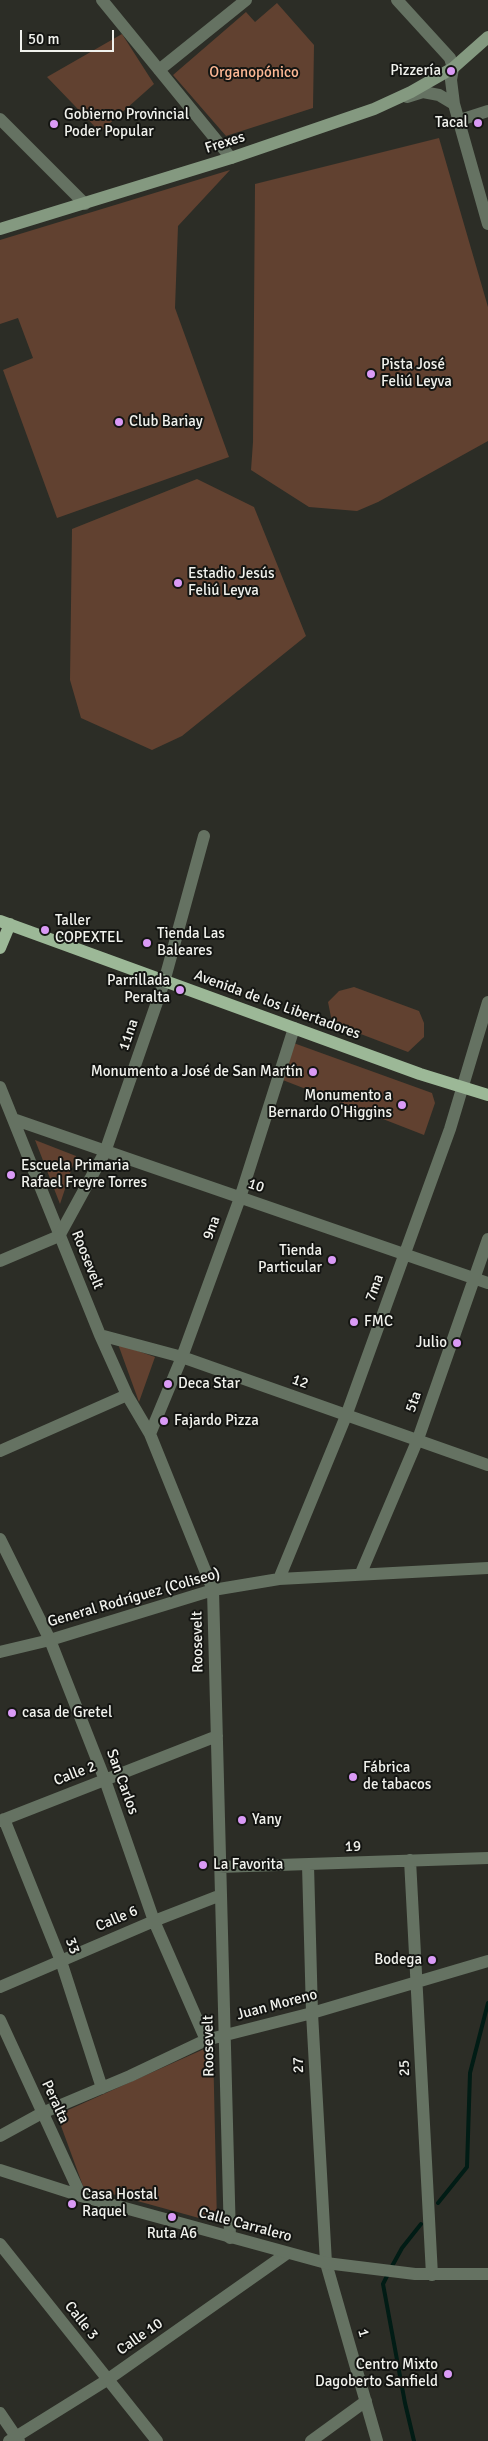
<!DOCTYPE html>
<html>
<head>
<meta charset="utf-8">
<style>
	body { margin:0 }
	#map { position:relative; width:488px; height:2441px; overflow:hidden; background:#2c2d26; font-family:Signika,sans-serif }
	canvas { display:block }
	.scale { position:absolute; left:20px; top:30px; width:94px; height:22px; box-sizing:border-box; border:2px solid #f1f2ed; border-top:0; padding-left:6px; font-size:15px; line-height:18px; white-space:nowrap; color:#f1f2ed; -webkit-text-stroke:4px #141512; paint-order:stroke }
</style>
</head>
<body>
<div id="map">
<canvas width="488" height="2441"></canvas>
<div class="scale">50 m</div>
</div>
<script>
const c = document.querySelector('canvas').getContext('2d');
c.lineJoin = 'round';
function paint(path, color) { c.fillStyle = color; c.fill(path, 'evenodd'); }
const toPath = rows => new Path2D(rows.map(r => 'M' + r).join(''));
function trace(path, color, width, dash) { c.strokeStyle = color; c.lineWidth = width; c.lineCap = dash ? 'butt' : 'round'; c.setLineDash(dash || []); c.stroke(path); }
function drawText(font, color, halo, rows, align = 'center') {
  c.font = font + ' Signika,sans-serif'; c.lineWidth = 4; c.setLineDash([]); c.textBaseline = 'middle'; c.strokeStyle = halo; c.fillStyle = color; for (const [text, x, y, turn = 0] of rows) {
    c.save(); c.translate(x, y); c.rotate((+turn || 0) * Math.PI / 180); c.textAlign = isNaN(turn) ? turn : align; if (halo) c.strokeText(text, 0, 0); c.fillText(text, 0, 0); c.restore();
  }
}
paint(toPath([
	[277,3,314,45,313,108,226,136,173,75,246,12,255,22],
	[122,34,154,84,100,132,47,77],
	[439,138,488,307,488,441,378,502,357,511,309,507,251,470,253,442,255,184],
	[230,170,178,226,175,308,229,457,57,518,3,370,33,358,18,318,0,324,0,240],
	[197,479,254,507,306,636,182,736,152,750,81,718,70,680,72,529],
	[354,987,419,1011,424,1023,424,1037,408,1052,337,1025,331,1017,328,1002,339,991],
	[288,1041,432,1093,435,1103,424,1135,275,1077],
	[35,1140,76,1156,60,1204],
	[118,1344,155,1357,139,1402],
	[213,2045,217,2223,83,2186,57,2115]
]), '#614130');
trace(toPath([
	[438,2203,467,2167,470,2073,488,2003],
	[391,2268,402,2248,421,2224],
	[388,2274,383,2284,405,2403,414,2441]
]), '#011c15', 4);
trace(toPath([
	[102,0,231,158],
	[159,70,246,0],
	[0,119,85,204],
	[460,120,488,111],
	[164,982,204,836],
	[0,1087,100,1335,127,1395,150,1434,213,1590,230,2238],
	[13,1119,488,1283],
	[100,1335,182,1357,488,1465],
	[150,1434,182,1357,240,1198,294,1028],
	[0,1451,127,1395],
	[0,1539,50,1640,105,1780,154,1921,206,2040],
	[361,1573,418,1439,488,1239],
	[279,1579,346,1416,405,1253,450,1129,488,1002],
	[0,1652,50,1640,213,1590,279,1579,488,1568],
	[4,1819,61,1961,102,2088],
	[0,1821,217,1736],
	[410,1860,432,2275],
	[308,1865,312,2013,326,2263,377,2441],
	[219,1867,488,1858],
	[0,1987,154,1921,221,1895],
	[0,2136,42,2113,130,2076,206,2040,312,2013,488,1961],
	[0,2244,157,2441],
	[0,2413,19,2441],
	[9,2441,107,2380,286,2254],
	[311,2441,366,2401]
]), '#657262', 12);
trace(toPath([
	[397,0,450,58,453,68,451,80,454,104,488,224],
	[407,97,423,92,439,95,454,104],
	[0,1261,59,1236,105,1152,164,982],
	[0,2020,81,2196],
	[0,2170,81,2196,326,2263,415,2274,488,2274]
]), '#657262', 12);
trace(toPath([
	[0,229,231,158,374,109,411,92,453,68,488,37]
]), '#849980', 12);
trace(toPath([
	[0,921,420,1074,488,1095],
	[0,948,10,924]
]), '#9cb897', 12);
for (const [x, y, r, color] of [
	[451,71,5,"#da9af6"],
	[478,123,5,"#da9af6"],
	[54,124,5,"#da9af6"],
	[371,374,5,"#da9af6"],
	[119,422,5,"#da9af6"],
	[178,583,5,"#da9af6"],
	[45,930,5,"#da9af6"],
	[147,943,5,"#da9af6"],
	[180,990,5,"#da9af6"],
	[313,1072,5,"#da9af6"],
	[402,1105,5,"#da9af6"],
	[11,1175,5,"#da9af6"],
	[332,1260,5,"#da9af6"],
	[354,1322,5,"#da9af6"],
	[457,1343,5,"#da9af6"],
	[168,1384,5,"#da9af6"],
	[164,1421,5,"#da9af6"],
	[12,1713,5,"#da9af6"],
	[353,1777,5,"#da9af6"],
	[242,1820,5,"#da9af6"],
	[203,1865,5,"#da9af6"],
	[432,1960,5,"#da9af6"],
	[72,2204,5,"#da9af6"],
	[172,2217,5,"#da9af6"],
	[448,2374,5,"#da9af6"]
]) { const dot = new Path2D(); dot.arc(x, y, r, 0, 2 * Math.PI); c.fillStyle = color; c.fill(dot); trace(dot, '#141512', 2); }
drawText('15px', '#f1f2ed', '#141512', [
	["Pizzería",441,71,"right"],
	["Gobierno Provincial",64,115],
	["Poder Popular",64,132],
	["Tacal",468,123,"right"],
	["Pista José",381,365],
	["Feliú Leyva",381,382],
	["Club Bariay",129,422],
	["Estadio Jesús",188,574],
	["Feliú Leyva",188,591],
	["Taller",55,921],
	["COPEXTEL",55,938],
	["Tienda Las",157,934],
	["Baleares",157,951],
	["Parrillada",170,981,"right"],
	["Peralta",170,998,"right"],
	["Monumento a José de San Martín",303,1072,"right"],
	["Monumento a",392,1096,"right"],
	["Bernardo O'Higgins",392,1113,"right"],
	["Escuela Primaria",21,1166],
	["Rafael Freyre Torres",21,1183],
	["Tienda",322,1251,"right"],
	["Particular",322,1268,"right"],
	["FMC",364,1322],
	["Julio",447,1343,"right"],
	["Deca Star",178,1384],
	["Fajardo Pizza",174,1421],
	["casa de Gretel",22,1713],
	["Fábrica",363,1768],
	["de tabacos",363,1785],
	["Yany",252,1820],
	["La Favorita",213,1865],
	["Bodega",422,1960,"right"],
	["Casa Hostal",82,2195],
	["Raquel",82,2212],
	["Ruta A6",172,2234,"center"],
	["Centro Mixto",438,2365,"right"],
	["Dagoberto Sanfield",438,2382,"right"]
], 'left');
drawText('15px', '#feb895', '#141512', [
	["Organopónico",254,73]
]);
drawText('15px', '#f1f2ed', '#141512', [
	["Frexes",225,143,-18],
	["Avenida de los Libertadores",277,1005,20],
	["11na",129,1035,-71],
	["10",256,1186,18],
	["9na",212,1228,-70],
	["Roosevelt",87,1260,68],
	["7ma",375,1288,-70],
	["12",300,1382,20],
	["5ta",414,1402,-71],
	["General Rodríguez (Coliseo)",134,1598,-16],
	["Roosevelt",198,1642,-91],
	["Calle 2",75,1774,-21],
	["San Carlos",122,1782,70],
	["19",353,1847,-3],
	["Calle 6",117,1919,-23],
	["33",72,1946,69],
	["Juan Moreno",277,2005,-15],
	["Roosevelt",209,2046,-91],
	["27",299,2065,-93],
	["25",405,2068,-93],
	["Peralta",55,2102,65],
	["Calle Carralero",245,2225,15],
	["Calle 3",81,2321,52],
	["1",363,2333,74],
	["Calle 10",140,2337,-35]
]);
</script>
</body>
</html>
